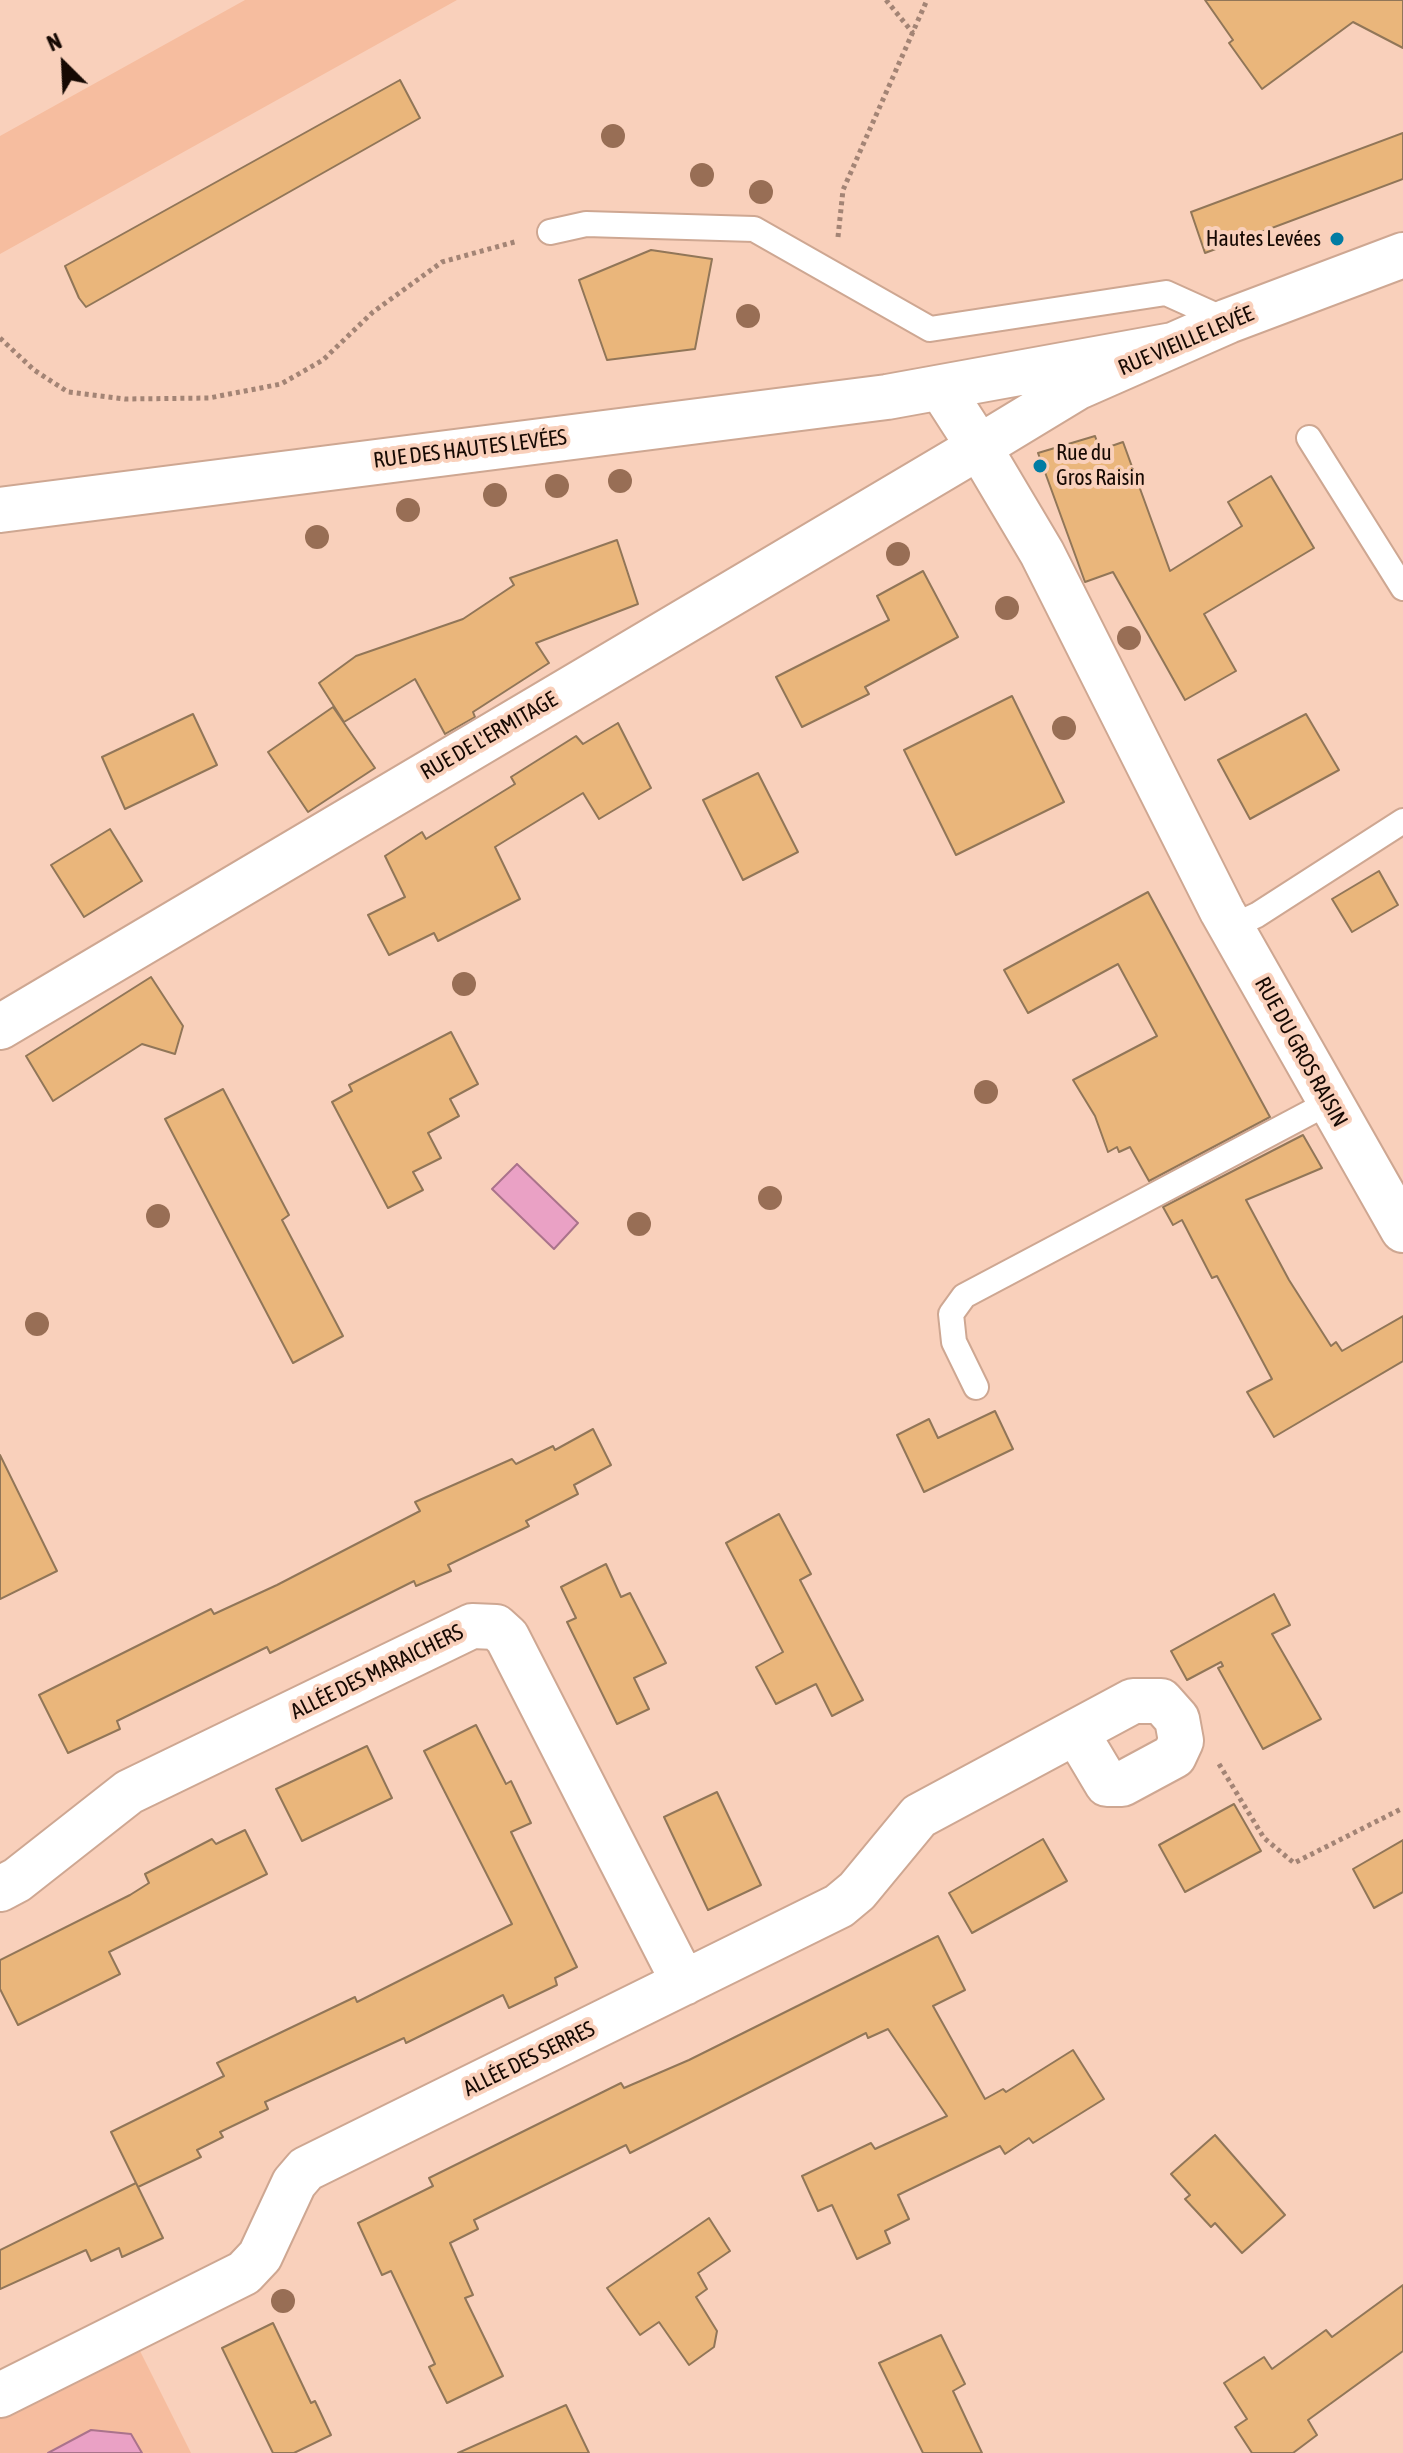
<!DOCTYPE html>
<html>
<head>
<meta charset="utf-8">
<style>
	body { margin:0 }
	#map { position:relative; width:1403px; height:2453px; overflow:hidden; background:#f9d0bb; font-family:"Asap Condensed",sans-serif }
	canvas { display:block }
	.north { position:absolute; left:24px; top:24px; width:80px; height:80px; -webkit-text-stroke:6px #f9d0bb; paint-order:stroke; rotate:336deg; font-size:22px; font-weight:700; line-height:32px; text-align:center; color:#160903 }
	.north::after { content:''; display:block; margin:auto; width:28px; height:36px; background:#160903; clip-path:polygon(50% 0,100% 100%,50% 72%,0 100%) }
</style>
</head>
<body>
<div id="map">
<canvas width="1403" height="2453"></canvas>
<div class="north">N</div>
</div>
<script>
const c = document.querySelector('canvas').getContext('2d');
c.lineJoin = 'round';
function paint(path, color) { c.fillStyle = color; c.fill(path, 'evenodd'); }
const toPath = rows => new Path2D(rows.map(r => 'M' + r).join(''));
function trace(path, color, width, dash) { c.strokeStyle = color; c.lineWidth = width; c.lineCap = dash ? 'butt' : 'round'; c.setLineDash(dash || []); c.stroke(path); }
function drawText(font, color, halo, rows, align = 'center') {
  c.font = font + ' "Asap Condensed",sans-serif'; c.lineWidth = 8; c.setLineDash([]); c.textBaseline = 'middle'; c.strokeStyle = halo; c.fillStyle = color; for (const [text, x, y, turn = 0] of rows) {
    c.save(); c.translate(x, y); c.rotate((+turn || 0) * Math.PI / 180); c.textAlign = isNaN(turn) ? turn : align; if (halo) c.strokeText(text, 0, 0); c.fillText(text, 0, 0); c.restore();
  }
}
paint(toPath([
	[245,0,457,0,0,254,0,136],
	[138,2347,191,2453,0,2453,0,2412]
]), '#f6bd9f');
const water = toPath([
	[517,1164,578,1223,554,1249,492,1189,517,1164],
	[91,2430,131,2434,142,2453,48,2453,91,2430]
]);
paint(water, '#eaa1c5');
trace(water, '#aa738b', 2);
const building = toPath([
	[1205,0,1403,0,1403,48,1353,22,1262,89,1229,43,1233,40,1205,0],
	[400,80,420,118,86,307,79,298,65,266,400,80],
	[1403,133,1403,179,1205,253,1191,212,1403,133],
	[651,250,712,259,695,349,607,360,579,280,651,250],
	[1095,436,1100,450,1123,442,1170,571,1242,526,1228,502,1271,476,1314,548,1204,614,1236,671,1185,700,1113,572,1085,582,1038,453,1095,436],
	[617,540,638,604,536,643,549,663,473,712,475,717,445,734,415,679,344,722,319,683,356,656,463,619,514,585,510,578,617,540],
	[923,571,958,637,865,687,869,694,802,727,776,677,889,620,877,596,923,571],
	[1012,696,1064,802,956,855,904,750,1012,696],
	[333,707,375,768,308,812,268,752,333,707],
	[193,714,217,765,125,809,102,757,193,714],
	[1306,714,1339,770,1250,819,1218,760,1306,714],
	[618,723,651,788,599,819,583,793,495,847,520,899,438,941,434,933,389,955,368,915,405,897,385,856,422,832,426,839,515,784,511,777,576,736,583,744,618,723],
	[758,773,798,852,743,880,703,800,758,773],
	[110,829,142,881,84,917,51,865,110,829],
	[1379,871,1398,905,1352,932,1332,899,1379,871],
	[1148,892,1270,1117,1149,1181,1130,1147,1119,1152,1117,1147,1108,1152,1095,1116,1073,1080,1157,1036,1118,964,1028,1013,1004,970,1148,892],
	[151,977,183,1026,175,1054,142,1044,53,1101,26,1056,151,977],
	[451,1032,478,1084,450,1099,459,1116,428,1133,441,1158,413,1172,423,1190,388,1208,332,1102,352,1091,349,1085,451,1032],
	[223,1089,289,1215,282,1220,343,1336,293,1363,165,1119,223,1089],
	[1303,1135,1322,1168,1246,1200,1289,1280,1331,1346,1336,1342,1342,1351,1403,1316,1403,1361,1274,1437,1247,1392,1272,1379,1217,1276,1212,1278,1182,1220,1173,1225,1163,1207,1303,1135],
	[995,1411,1013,1449,924,1492,897,1435,929,1419,938,1438,995,1411],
	[593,1429,611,1465,574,1485,578,1494,526,1521,529,1526,448,1565,451,1571,416,1586,414,1581,270,1653,267,1647,117,1721,120,1729,68,1753,39,1695,211,1609,214,1614,277,1585,420,1511,415,1502,512,1459,516,1464,553,1446,555,1450,593,1429],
	[0,1455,57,1571,0,1599,0,1455],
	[779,1514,811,1574,800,1580,863,1700,832,1716,816,1684,776,1704,756,1667,783,1652,726,1543,779,1514],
	[606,1564,621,1597,630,1593,666,1663,634,1678,649,1709,617,1724,567,1622,576,1618,561,1587,606,1564],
	[1274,1594,1290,1625,1272,1634,1321,1719,1263,1749,1218,1668,1223,1666,1221,1662,1187,1680,1171,1651,1274,1594],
	[476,1725,506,1784,511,1781,531,1823,511,1832,577,1967,555,1978,557,1985,509,2008,503,1995,406,2043,404,2038,265,2102,268,2109,220,2132,223,2137,197,2150,201,2157,138,2187,111,2132,224,2076,217,2063,355,1997,357,2002,512,1924,424,1751,476,1725],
	[367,1746,392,1798,302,1841,276,1789,367,1746],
	[717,1792,761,1885,708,1910,664,1817,717,1792],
	[1234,1804,1261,1851,1185,1892,1159,1845,1234,1804],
	[245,1830,267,1874,109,1952,120,1974,18,2025,0,1989,0,1960,130,1895,149,1883,145,1874,212,1839,216,1844,245,1830],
	[1043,1839,1067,1881,972,1933,949,1893,1043,1839],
	[1403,1840,1403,1892,1374,1908,1353,1869,1403,1840],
	[938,1936,965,1990,933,2006,985,2099,1003,2089,1006,2092,1073,2050,1104,2099,1033,2143,1029,2138,1005,2154,1000,2146,898,2195,909,2219,885,2231,890,2243,857,2259,832,2205,818,2211,802,2176,871,2143,875,2149,947,2116,888,2029,868,2038,866,2033,630,2153,626,2145,474,2220,478,2229,450,2243,473,2295,465,2298,503,2376,447,2403,429,2367,435,2364,391,2271,382,2275,358,2223,433,2186,429,2178,621,2083,624,2088,689,2060,938,1936],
	[1215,2135,1285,2215,1242,2253,1215,2223,1211,2227,1185,2199,1190,2195,1171,2174,1215,2135],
	[136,2183,163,2238,122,2257,119,2248,91,2261,86,2250,0,2289,0,2250,136,2183],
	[709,2218,730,2251,698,2273,707,2289,696,2297,717,2331,714,2347,689,2365,659,2322,640,2335,607,2288,709,2218],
	[1403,2285,1403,2351,1308,2420,1317,2435,1293,2453,1252,2453,1235,2427,1247,2419,1224,2383,1264,2357,1272,2369,1326,2330,1332,2337,1403,2285],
	[273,2323,311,2403,315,2401,331,2435,294,2453,273,2453,222,2348,273,2323],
	[941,2335,965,2384,953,2391,982,2453,923,2453,879,2363,941,2335],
	[566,2405,589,2453,458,2453,566,2405]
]);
paint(building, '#eab67b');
trace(building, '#917658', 2);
const lane = toPath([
	[550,232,586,224,754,229,930,329,1166,293,1228,321],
	[1309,438,1403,588],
	[1231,927,1257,915,1403,821],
	[976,1387,954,1342,951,1314,964,1296,1328,1103]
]);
const street = toPath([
	[0,1027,979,447,1042,553,1222,911,1403,1230],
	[0,1889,17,1880,129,1792,472,1626,496,1627,507,1637,684,1983],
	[0,2395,244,2273,260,2256,294,2183,306,2169,839,1906,857,1891,919,1816,1133,1701,1161,1701,1177,1719,1181,1741,1174,1756,1122,1784,1107,1784,1076,1732]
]);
const secondary = toPath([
	[941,388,979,447,1078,387,1228,321,1403,255],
	[0,510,887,397,1173,345]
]);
trace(lane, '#cea792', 28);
trace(street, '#cea792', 48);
trace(secondary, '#cea792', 48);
trace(toPath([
	[886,0,913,33],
	[838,237,843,190,927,0],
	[0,338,34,370,68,392,125,399,209,398,281,384,323,360,373,312,442,262,518,241],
	[1219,1764,1264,1838,1294,1863,1403,1808]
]), '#a38475', 5, [4, 4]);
trace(lane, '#fff', 24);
trace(street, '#fff', 44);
trace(secondary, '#fff', 44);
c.fillStyle = '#986e55';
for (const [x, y] of [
	[613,136],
	[702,175],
	[761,192],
	[748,316],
	[620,481],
	[557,486],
	[495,495],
	[408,510],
	[317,537],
	[898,554],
	[1007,608],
	[1129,638],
	[1064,728],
	[464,984],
	[986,1092],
	[770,1198],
	[158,1216],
	[639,1224],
	[37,1324],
	[283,2301]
]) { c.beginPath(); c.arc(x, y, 12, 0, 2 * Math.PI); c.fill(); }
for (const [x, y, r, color] of [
	[1337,239,8,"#017ca3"],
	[1040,466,8,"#017ca3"]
]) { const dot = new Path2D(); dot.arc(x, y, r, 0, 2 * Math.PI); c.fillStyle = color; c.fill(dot); trace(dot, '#f9d0bb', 3); }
drawText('22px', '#160903', '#f9d0bb', [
	["Hautes Levées",1321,239],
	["Rue du",1056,453,"left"],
	["Gros Raisin",1056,478,"left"]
], 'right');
drawText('22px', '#160903', '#f9d0bb', [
	["RUE VIEILLE LEVÉE",1186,341,-23],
	["RUE DES HAUTES LEVÉES",470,449,-7],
	["RUE DE L'ERMITAGE",489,736,-30],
	["RUE DU GROS RAISIN",1301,1052,61],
	["ALLÉE DES MARAICHERS",377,1672,-26],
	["ALLÉE DES SERRES",529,2059,-26]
]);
</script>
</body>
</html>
